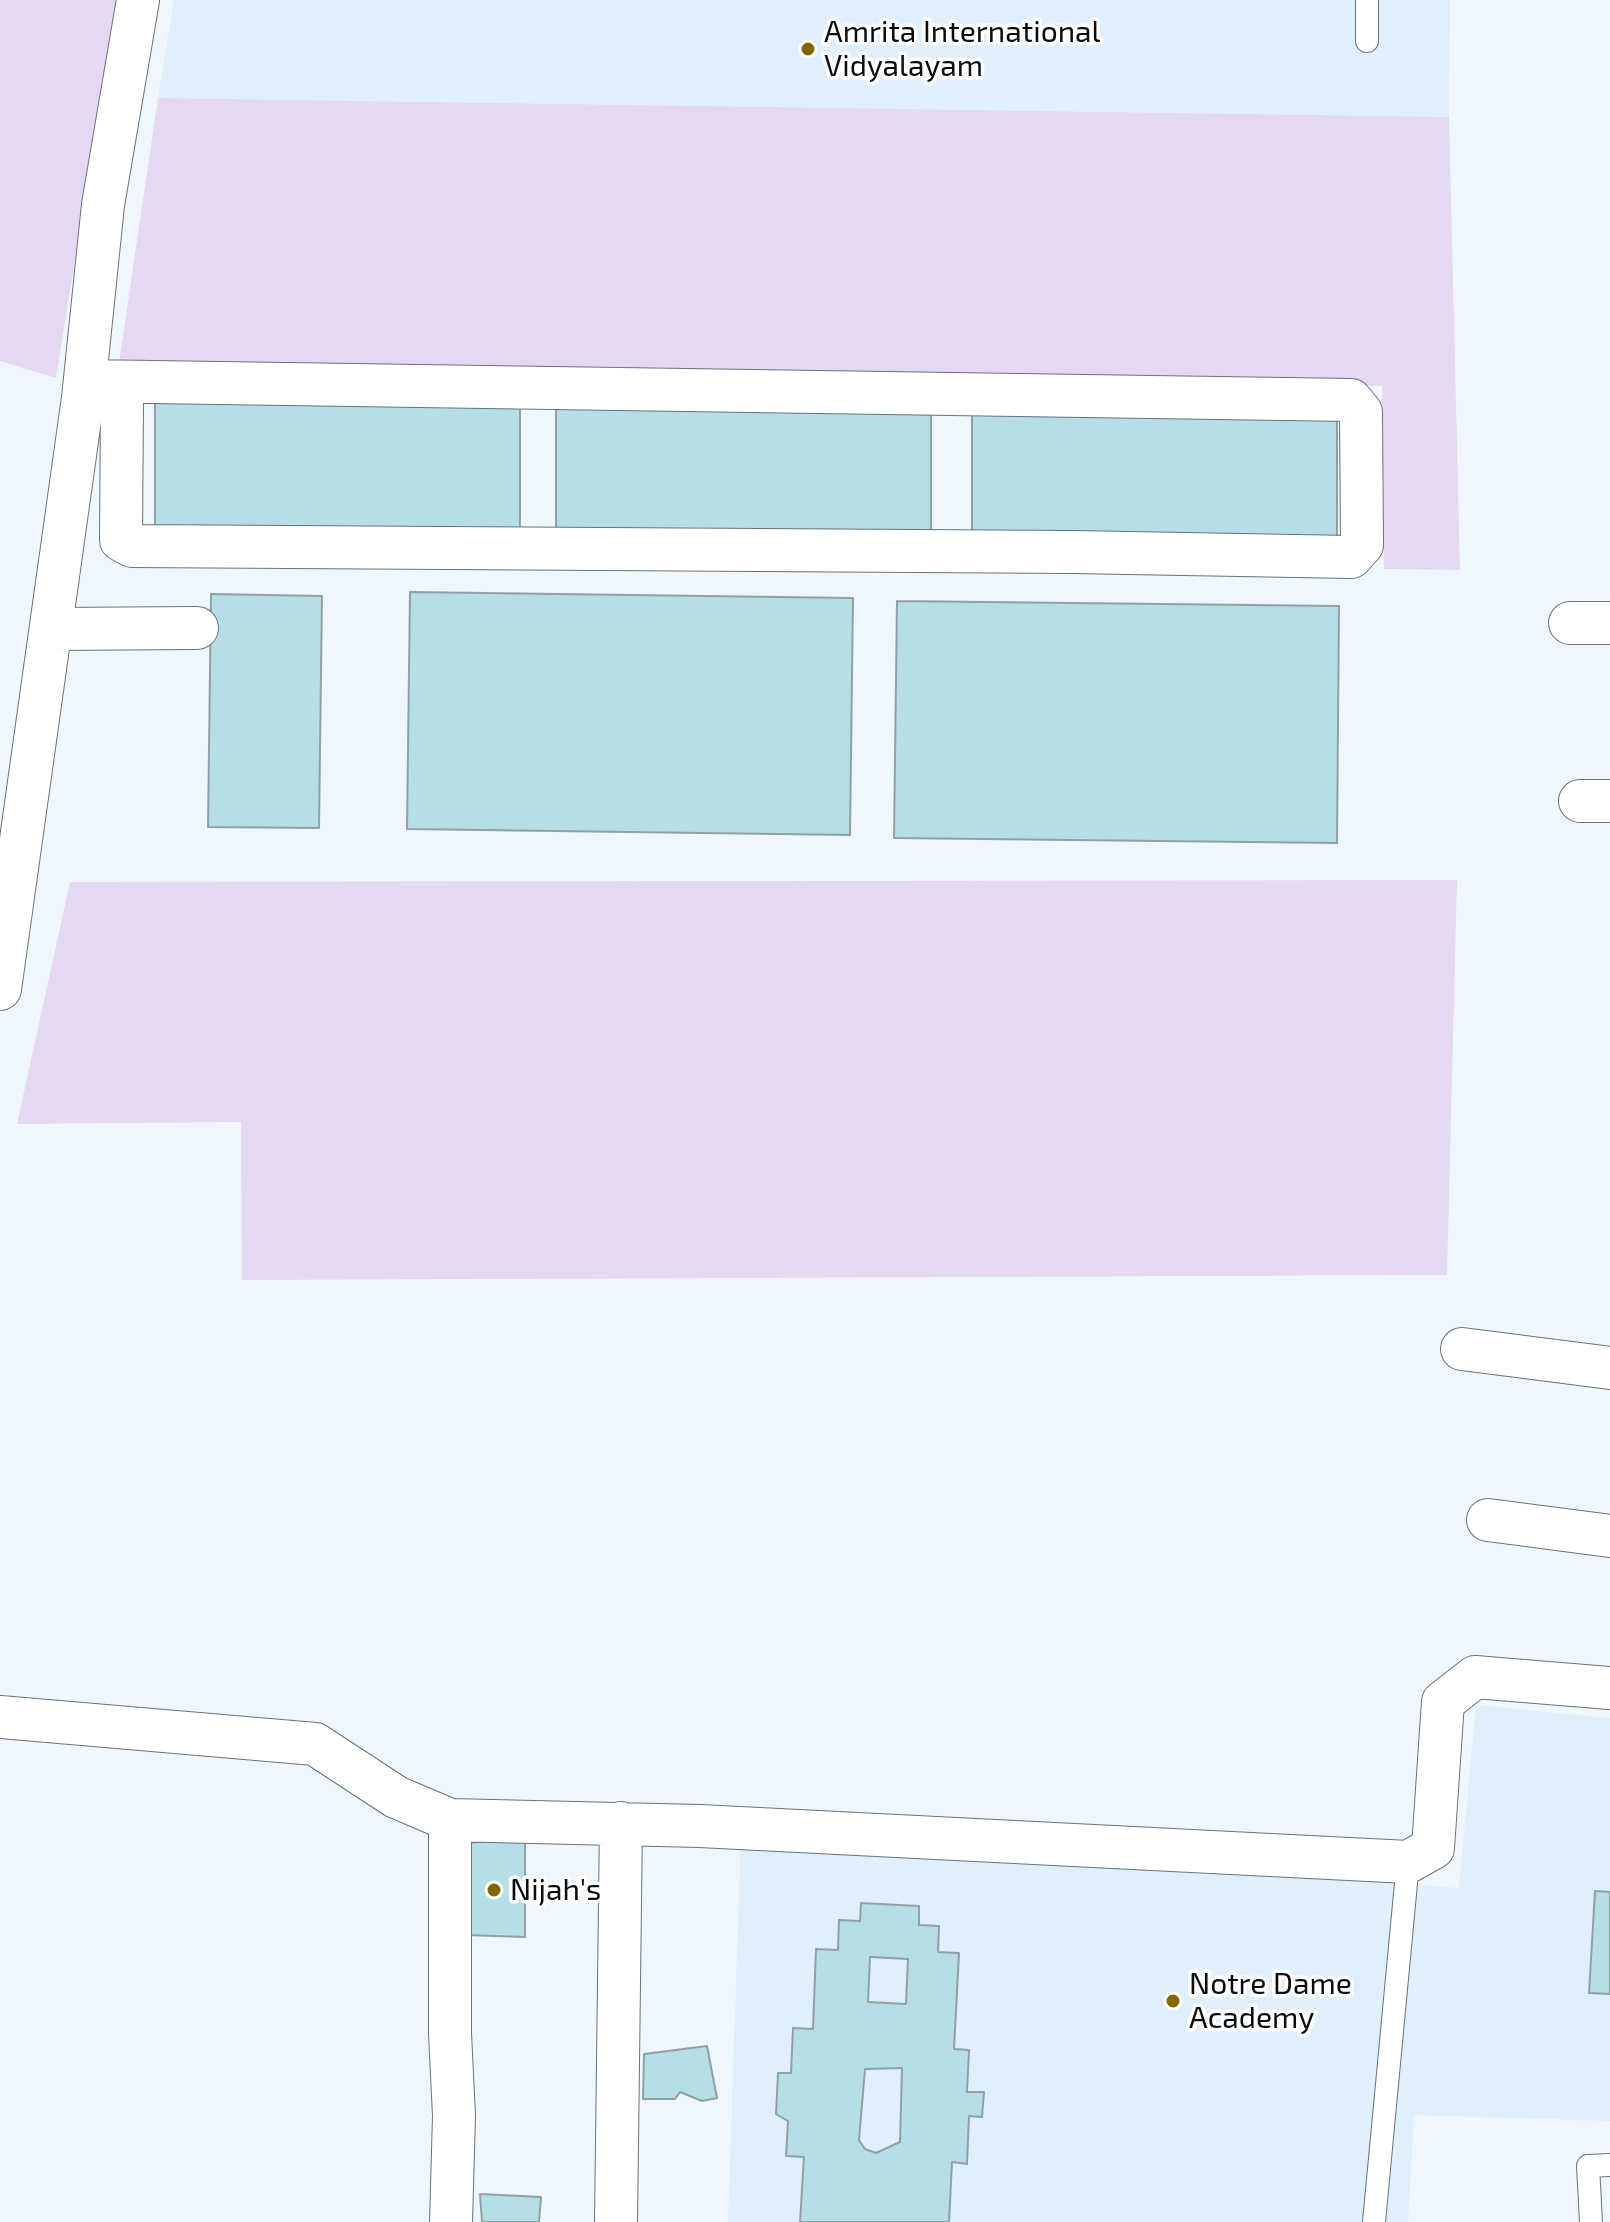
<!DOCTYPE html>
<html>
<head>
<meta charset="utf-8">
<style>
	body { margin:0 }
	canvas { display:block; background:#eff7fd }
</style>
</head>
<body>
<canvas width="1610" height="2222"></canvas>
<script>
const c = document.querySelector('canvas').getContext('2d');
c.lineJoin = 'round';
function paint(path, color) { c.fillStyle = color; c.fill(path, 'evenodd'); }
const toPath = rows => new Path2D(rows.map(r => 'M' + r).join(''));
function trace(path, color, width, dash) { c.strokeStyle = color; c.lineWidth = width; c.lineCap = dash ? 'butt' : 'round'; c.setLineDash(dash || []); c.stroke(path); }
function drawText(font, color, halo, rows, align = 'center') {
  c.font = font + ' "Exo 2",sans-serif'; c.lineWidth = 7; c.setLineDash([]); c.textBaseline = 'middle'; c.strokeStyle = halo; c.fillStyle = color; for (const [text, x, y, turn = 0] of rows) {
    c.save(); c.translate(x, y); c.rotate((+turn || 0) * Math.PI / 180); c.textAlign = isNaN(turn) ? turn : align; if (halo) c.strokeText(text, 0, 0); c.fillText(text, 0, 0); c.restore();
  }
}
paint(toPath([
	[174,0,1450,0,1449,117,158,98],
	[1476,1705,1610,1718,1610,2121,1414,2115,1408,2222,728,2222,741,1835,1459,1888]
]), '#e0effc');
paint(toPath([
	[0,0,117,0,56,378,0,361],
	[158,98,1449,117,1460,570,1384,569,1382,386,118,370],
	[1457,880,1447,1275,242,1280,241,1122,17,1124,70,882]
]), '#e4d8f3');
const building = toPath([
	[155,400,520,401,520,532,155,531,155,400],
	[556,404,931,405,931,538,556,538,556,404],
	[972,406,1337,407,1337,539,972,538,972,406],
	[410,592,853,598,850,835,407,829,410,592],
	[211,594,322,596,319,828,208,827,211,594],
	[897,601,1339,606,1337,843,894,838,897,601],
	[525,1837,525,1937,465,1935,459,1844,525,1837],
	[1595,1891,1610,1892,1610,1994,1589,1993,1595,1891],
	[861,1903,919,1906,919,1925,939,1926,938,1952,959,1953,954,2049,969,2050,967,2092,984,2092,982,2117,969,2116,967,2164,952,2162,949,2222,800,2222,804,2157,786,2156,788,2121,776,2114,778,2073,791,2073,793,2028,813,2029,816,1949,838,1950,839,1920,860,1921,861,1903],
	[870,1957,908,1959,906,2004,868,2002,870,1957],
	[902,2068,900,2142,876,2153,865,2149,859,2140,865,2069,902,2068],
	[707,2046,717,2098,702,2101,680,2092,675,2099,643,2099,644,2054,707,2046],
	[480,2194,541,2197,539,2222,482,2222,480,2194]
]);
paint(building, '#b5dee7');
trace(building, '#90a0a4', 2);
const lane = toPath([
	[1367,41,1367,0],
	[1374,2222,1408,1862],
	[1591,2222,1588,2166,1610,2165]
]);
const street = toPath([
	[83,398,122,400,121,540,132,546,1073,552,1351,557,1362,545,1361,412,1351,400,86,381],
	[1570,623,1610,623],
	[52,629,197,628],
	[1580,801,1610,801],
	[0,989,83,398,103,205,138,0],
	[1462,1349,1610,1368],
	[1488,1520,1610,1536],
	[0,1717,315,1744,396,1797,450,1820,700,1826,1408,1862,1433,1848,1443,1702,1475,1677,1610,1688],
	[450,1820,450,2033,454,2116,451,2222],
	[616,2222,621,1823]
]);
trace(lane, '#68737c', 24);
trace(street, '#68737c', 44);
trace(lane, '#fff', 22);
trace(street, '#fff', 42);
for (const [x, y, r, color] of [
	[808,49,8,"#836600"],
	[494,1890,8,"#836600"],
	[1173,2001,8,"#836600"]
]) { const dot = new Path2D(); dot.arc(x, y, r, 0, 2 * Math.PI); c.fillStyle = color; c.fill(dot); trace(dot, '#fff', 3); }
drawText('30px', '#090d10', '#fff', [
	["Amrita International",824,32],
	["Vidyalayam",824,66],
	["Nijah's",510,1890],
	["Notre Dame",1189,1984],
	["Academy",1189,2018]
], 'left');
</script>
</body>
</html>
